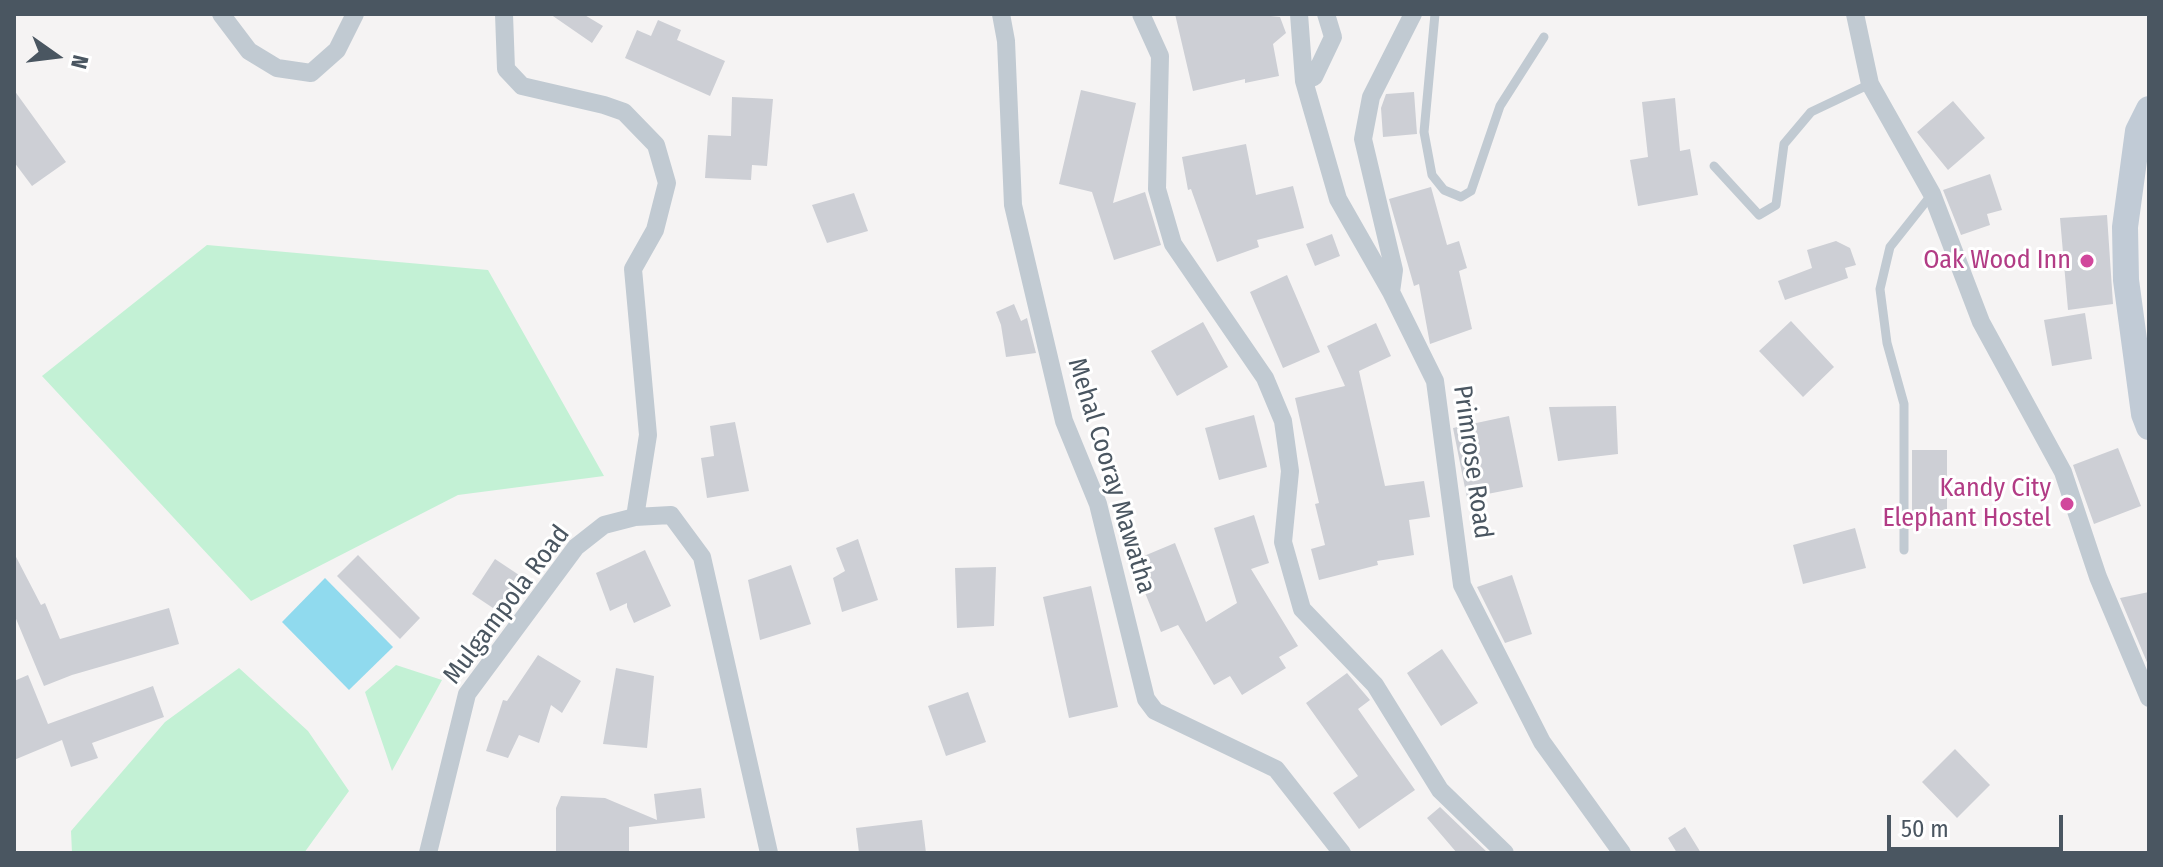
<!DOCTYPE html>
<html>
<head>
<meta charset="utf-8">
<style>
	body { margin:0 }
	#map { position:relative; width:2163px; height:867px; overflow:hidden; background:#f5f3f3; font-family:"Fira Sans Condensed",sans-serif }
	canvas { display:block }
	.frame { position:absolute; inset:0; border:16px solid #4a5661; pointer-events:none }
	.north { position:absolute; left:16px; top:16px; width:80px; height:80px; -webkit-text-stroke:6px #fff; paint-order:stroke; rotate:104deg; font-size:22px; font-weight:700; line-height:32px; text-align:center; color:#4a5661 }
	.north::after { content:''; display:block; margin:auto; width:28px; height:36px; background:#4a5661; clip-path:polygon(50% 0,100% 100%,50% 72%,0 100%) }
	.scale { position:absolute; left:1887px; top:815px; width:176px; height:36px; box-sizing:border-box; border:4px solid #4a5661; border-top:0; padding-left:10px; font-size:24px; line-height:28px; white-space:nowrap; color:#4a5661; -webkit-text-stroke:6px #fff; paint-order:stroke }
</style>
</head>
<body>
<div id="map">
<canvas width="2163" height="867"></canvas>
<div class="frame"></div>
<div class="north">N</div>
<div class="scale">50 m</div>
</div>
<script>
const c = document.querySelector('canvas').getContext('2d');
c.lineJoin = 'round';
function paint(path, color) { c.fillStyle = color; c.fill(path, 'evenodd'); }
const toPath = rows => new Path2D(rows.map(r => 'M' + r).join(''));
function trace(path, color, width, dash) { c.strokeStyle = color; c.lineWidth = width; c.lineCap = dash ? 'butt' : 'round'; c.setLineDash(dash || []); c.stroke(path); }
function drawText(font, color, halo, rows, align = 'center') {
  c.font = font + ' "Fira Sans Condensed",sans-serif'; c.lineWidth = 6; c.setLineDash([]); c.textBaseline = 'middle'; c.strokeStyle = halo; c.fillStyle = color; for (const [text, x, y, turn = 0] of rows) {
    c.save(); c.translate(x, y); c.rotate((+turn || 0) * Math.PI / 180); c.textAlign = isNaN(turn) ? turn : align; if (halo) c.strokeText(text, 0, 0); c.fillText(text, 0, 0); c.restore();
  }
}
paint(toPath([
	[207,245,488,270,604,476,458,495,251,601,42,376],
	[396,665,442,680,392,771,365,692],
	[239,668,308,731,349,791,304,853,72,853,71,831,165,722]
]), '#c3f1d5');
paint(toPath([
	[325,578,393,647,349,690,282,622]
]), '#90daee');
paint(toPath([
	[550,14,583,14,603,26,592,43],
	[1175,14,1252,14,1280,17,1286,33,1273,44,1279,76,1245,83,1245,79,1193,91],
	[658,20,681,30,677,40,725,61,710,96,625,58,637,30,651,36],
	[14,90,66,162,32,186,14,162],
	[1081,90,1136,103,1113,203,1145,192,1161,245,1114,260,1092,192,1059,184],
	[1414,92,1417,134,1383,137,1381,108,1386,94],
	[732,97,773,99,767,166,752,165,751,180,705,178,708,135,731,136],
	[1675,98,1680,151,1690,149,1698,195,1638,206,1630,160,1648,157,1642,102],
	[1953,101,1985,138,1948,170,1917,132],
	[1246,144,1256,195,1293,186,1304,228,1257,240,1259,247,1217,262,1191,189,1188,190,1182,157],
	[1990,174,2002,210,1987,214,1990,225,1961,235,1943,190],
	[1431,187,1447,245,1459,241,1467,268,1459,271,1472,329,1430,344,1419,284,1414,286,1389,199],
	[854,193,868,231,827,243,812,205],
	[2107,215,2113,304,2068,310,2060,218],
	[1332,234,1340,256,1315,266,1306,244],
	[1836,241,1850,248,1856,265,1845,268,1848,278,1785,300,1778,281,1812,268,1807,250],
	[1287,275,1320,352,1283,368,1250,292],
	[1014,304,1021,321,1027,318,1036,353,1006,357,1001,325,996,312],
	[2085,313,2092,359,2052,366,2044,320],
	[1791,321,1834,367,1803,397,1759,351],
	[1203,322,1228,367,1177,396,1151,351],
	[1376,323,1391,356,1359,371,1385,486,1424,481,1430,517,1409,520,1414,555,1377,561,1378,565,1319,580,1311,549,1325,545,1315,504,1319,503,1295,398,1345,386,1327,346],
	[1616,406,1618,454,1558,461,1549,407],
	[1254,415,1267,467,1219,480,1205,428],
	[1509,416,1523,487,1467,498,1453,428],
	[735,422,749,491,707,498,701,458,714,456,710,426],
	[2118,448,2141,506,2094,524,2073,465],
	[1912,450,1947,450,1947,518,1912,518],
	[1254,515,1269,563,1251,569,1298,646,1279,657,1286,668,1242,695,1230,676,1214,685,1178,625,1161,632,1132,561,1175,543,1206,622,1237,603,1214,528],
	[1855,528,1866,568,1803,584,1793,545],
	[858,539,878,600,842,612,833,578,845,571,836,548],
	[645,550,671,606,634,623,627,607,627,603,610,611,596,573],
	[14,553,41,605,45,603,60,639,169,608,179,644,72,675,44,686,14,614],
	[358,555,420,618,400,639,337,576],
	[495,559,522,577,499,612,472,594],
	[791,565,811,624,760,640,748,580],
	[996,567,994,626,957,628,955,568],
	[1512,575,1532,634,1505,643,1477,587],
	[1091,586,1118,707,1069,718,1043,597],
	[2149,592,2149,667,2120,598],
	[1442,649,1478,703,1441,726,1407,673],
	[538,655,581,681,562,713,551,705,539,743,519,735,508,758,486,751,503,700,507,701],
	[616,668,654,676,647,748,603,744],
	[1347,673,1370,700,1358,709,1415,790,1359,829,1333,793,1358,776,1306,703],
	[28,675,48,724,153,686,164,717,92,743,98,758,71,767,62,740,14,760,14,681],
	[968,692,986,742,946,756,928,706],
	[1955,749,1990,785,1957,818,1922,782],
	[701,788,705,818,629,827,629,853,556,853,556,808,561,796,605,798,657,820,654,794],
	[1440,807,1488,853,1457,853,1427,818],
	[922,820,926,853,859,853,856,828],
	[1685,827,1701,853,1677,853,1668,838]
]), '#cdcfd5');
trace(toPath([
	[1435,14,1424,132,1432,175,1444,190,1461,197,1471,191,1500,106,1544,37],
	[1714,166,1759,215,1776,205,1784,144,1811,112,1870,84],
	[1904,550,1904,404,1887,343,1880,289,1890,247,1932,194]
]), '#c1cad2', 9);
trace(toPath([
	[221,14,249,51,277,68,311,73,337,50,355,14],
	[504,14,506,69,522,86,604,105,624,112,656,145,667,183,655,230,633,269,648,435,635,517],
	[1001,14,1006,41,1013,205,1064,421,1098,504,1146,699,1155,711,1276,769,1342,853],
	[1141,14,1160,56,1157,189,1173,244,1265,378,1283,421,1290,471,1283,542,1302,609,1375,685,1440,790,1505,853],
	[1299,14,1304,81,1338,199,1391,292,1435,381,1462,585,1542,742,1622,853],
	[1855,14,1870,84,1932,194,1981,322,2063,472,2098,577,2149,698],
	[1304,81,1314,77,1333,37,1326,14],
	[1391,292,1394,270,1363,139,1371,97,1413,14],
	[428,853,467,694,576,547,604,525,635,517,671,515,702,557,769,853]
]), '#c1cad2', 18);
trace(toPath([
	[2149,109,2138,131,2125,227,2126,280,2144,414,2149,427]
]), '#c1cbd6', 26);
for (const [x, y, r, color] of [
	[2087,261,8,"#d1479c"],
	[2067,504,8,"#d1479c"]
]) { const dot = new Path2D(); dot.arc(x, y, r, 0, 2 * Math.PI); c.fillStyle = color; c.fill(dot); trace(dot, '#fff', 3); }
drawText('26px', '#b23c85', '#fff', [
	["Oak Wood Inn",2071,261],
	["Kandy City",2051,489],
	["Elephant Hostel",2051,519]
], 'right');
drawText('26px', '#4a5661', '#fff', [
	["Primrose Road",1472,462,82],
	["Mehal Cooray Mawatha",1111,476,73],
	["Mulgampola Road",507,605,-53]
]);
</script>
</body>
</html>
